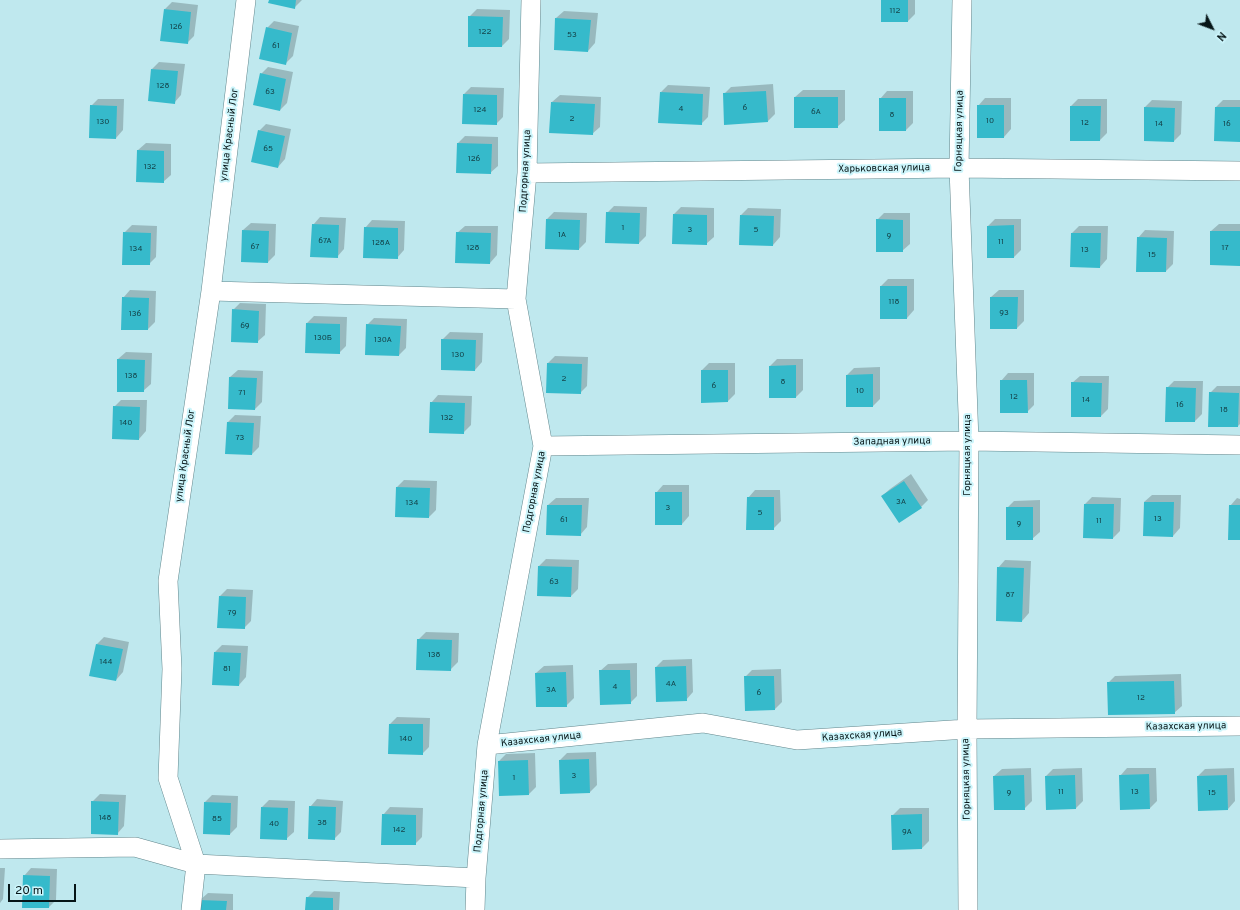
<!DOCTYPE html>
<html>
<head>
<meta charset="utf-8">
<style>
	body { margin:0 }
	#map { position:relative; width:1240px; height:910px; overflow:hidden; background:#bfe8ee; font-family:Overpass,sans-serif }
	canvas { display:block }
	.north { position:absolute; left:1192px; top:8px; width:40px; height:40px; -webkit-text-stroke:3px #ccf5fb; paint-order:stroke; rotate:132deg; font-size:11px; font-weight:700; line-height:16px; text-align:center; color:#061517 }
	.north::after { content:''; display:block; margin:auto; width:14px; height:18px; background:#061517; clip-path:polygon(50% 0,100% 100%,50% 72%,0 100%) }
	.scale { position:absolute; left:8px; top:884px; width:68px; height:18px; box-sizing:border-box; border:2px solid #061517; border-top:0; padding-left:5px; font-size:12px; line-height:14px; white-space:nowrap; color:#061517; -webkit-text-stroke:3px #ccf5fb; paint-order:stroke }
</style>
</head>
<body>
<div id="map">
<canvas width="1240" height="910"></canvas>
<div class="north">N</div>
<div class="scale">20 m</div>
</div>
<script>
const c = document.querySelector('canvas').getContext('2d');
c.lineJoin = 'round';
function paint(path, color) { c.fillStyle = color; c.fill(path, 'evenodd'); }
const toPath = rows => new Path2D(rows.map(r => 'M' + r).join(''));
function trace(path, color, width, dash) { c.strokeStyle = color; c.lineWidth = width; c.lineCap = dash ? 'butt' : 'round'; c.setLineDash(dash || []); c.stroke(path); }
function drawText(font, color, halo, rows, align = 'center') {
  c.font = font + ' Overpass,sans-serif'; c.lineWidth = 4; c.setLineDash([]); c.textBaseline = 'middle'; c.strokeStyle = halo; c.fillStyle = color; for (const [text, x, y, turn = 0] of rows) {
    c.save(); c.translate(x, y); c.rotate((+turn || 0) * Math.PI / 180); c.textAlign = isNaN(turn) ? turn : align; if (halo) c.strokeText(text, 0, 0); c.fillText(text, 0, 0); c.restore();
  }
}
paint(toPath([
	[270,0,302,0,294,8],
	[882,0,915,0,915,14,908,21],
	[172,2,198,5,194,36,187,43,165,9],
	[477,9,510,10,509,39,502,46,469,17],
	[564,11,598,13,595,43,588,51,556,18],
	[274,21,299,26,293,56,285,64,267,28],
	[159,62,185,64,181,95,174,103,152,69],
	[268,67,293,72,287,103,280,110,261,74],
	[773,84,775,114,768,121,724,94,731,87],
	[668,85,710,87,708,117,701,124,661,92],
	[471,87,504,88,503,117,496,124,464,94],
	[803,90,845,90,845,120,837,127,795,97],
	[887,91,913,91,913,123,906,130,880,99],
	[560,95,601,97,600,127,592,134,552,102],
	[985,98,1011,98,1011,129,1004,137,978,106],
	[98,99,124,99,123,130,116,138,90,137,91,106],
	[1078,99,1107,99,1107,133,1100,140,1071,106],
	[1152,100,1182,101,1181,134,1174,141,1145,107],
	[1223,100,1240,100,1240,141,1216,107],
	[266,124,291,129,285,159,278,167,259,131],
	[465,136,498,137,498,166,490,173,458,143],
	[146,143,171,144,171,175,163,182,138,150],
	[614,206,647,207,646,236,639,243,607,213],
	[681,207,714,208,714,237,706,244,674,214],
	[748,208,781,209,780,237,773,245,741,215],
	[554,212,587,213,586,242,579,249,547,219],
	[884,213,910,213,910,244,902,251,877,220],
	[320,217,346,218,344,249,337,257,313,225],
	[995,219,1021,219,1021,250,1014,257,988,257,988,226],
	[372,220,405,221,404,250,397,258,365,228],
	[251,223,276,224,275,255,268,262,243,230],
	[1219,224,1240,224,1240,265,1211,231],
	[132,225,157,226,156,257,149,264,124,233],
	[465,226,498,226,497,255,490,263,457,233],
	[1079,226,1108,226,1107,259,1100,267,1071,266,1072,233],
	[1145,230,1174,231,1173,264,1166,271,1138,238],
	[888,279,914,279,914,310,907,318,881,286],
	[130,290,156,291,155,322,148,329,123,298],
	[999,290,1024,290,1024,321,1017,328,991,297],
	[240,303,266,304,265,335,257,342,233,310],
	[314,316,347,317,346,346,339,353,307,323],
	[374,318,407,319,406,348,399,355,367,325],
	[450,332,483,333,482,362,475,370,442,340],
	[126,352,152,353,151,384,143,391,118,359],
	[555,356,588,357,587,386,580,393,548,363],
	[777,359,803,359,803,390,796,397,770,366],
	[709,363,735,363,735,394,728,401,702,370],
	[880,367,880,399,873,406,847,375,854,368],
	[238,370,263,371,262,402,255,409,229,408,230,377],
	[1008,373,1034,373,1034,405,1027,412,1001,381],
	[1080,376,1109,376,1108,409,1101,416,1072,383],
	[1174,381,1203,381,1202,414,1195,421,1167,388],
	[1217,386,1240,386,1240,424,1238,426,1209,426,1210,393],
	[438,395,472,396,471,425,463,433,431,403],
	[121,400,147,400,146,431,139,439,114,407],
	[235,415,261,416,259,447,252,454,226,453,228,422],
	[911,474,928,500,921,507,882,496,890,489],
	[404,480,437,481,436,510,429,517,397,487],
	[663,485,689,485,689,516,682,524,656,493],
	[755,490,780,490,781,521,773,529,748,498],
	[1152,495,1181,495,1180,528,1173,536,1144,535,1144,502],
	[1092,497,1121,498,1120,531,1113,538,1084,537,1085,504],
	[556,498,589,498,587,527,580,535,547,534,548,505],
	[1237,498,1240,499,1240,539,1230,506],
	[1040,500,1040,532,1032,539,1007,508,1014,501],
	[546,559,579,560,578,589,571,596,539,566],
	[1005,560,1031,561,1029,613,1022,621,998,568],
	[227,589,253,590,251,621,244,628,220,596],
	[426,632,459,633,458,662,450,670,418,640],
	[104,637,129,642,123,672,116,680,91,675,97,644],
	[222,645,248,646,246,677,239,685,215,652],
	[692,659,693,692,686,700,656,667,663,660],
	[637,663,637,696,630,703,600,671,608,664],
	[573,665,574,698,566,706,536,673,544,666],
	[781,669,782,702,775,709,745,677,752,670],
	[1181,674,1182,706,1174,713,1108,683,1115,676],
	[397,717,430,718,429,747,422,754,389,753,390,724],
	[596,752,597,785,590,792,560,760,567,753],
	[535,753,536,787,529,794,499,761,506,754],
	[1031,768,1032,801,1024,809,994,776,1002,769],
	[1082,768,1083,801,1076,808,1047,809,1046,776,1053,769],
	[1127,768,1156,768,1157,801,1150,808,1121,809,1120,776],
	[1234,768,1235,801,1228,809,1198,776,1205,769],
	[100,794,126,795,124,826,117,834,92,802],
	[212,795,238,796,237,827,230,834,205,802],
	[317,799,343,801,341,832,334,839,310,807],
	[269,800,295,801,294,832,286,839,262,807],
	[390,807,423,808,422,837,415,844,383,815],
	[900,808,929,808,929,841,922,848,892,816],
	[0,868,5,868,3,899,0,903],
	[31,868,57,869,56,900,49,907,24,876],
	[314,891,340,892,339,910,306,910,307,898],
	[208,893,233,894,233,910,200,910,200,900]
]), '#0003');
paint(toPath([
	[269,0,296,0,295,9,268,3],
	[881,0,908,0,908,22,881,22],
	[164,9,191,12,188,44,160,41],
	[468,16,503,17,502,47,468,47],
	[555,18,591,20,588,52,554,50],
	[266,27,292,33,286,65,259,59],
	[151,69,178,71,175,104,148,101],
	[260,73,286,79,280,111,253,105],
	[766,91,768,122,724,125,723,93],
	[660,92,703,94,702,125,658,123],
	[463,94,497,95,497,125,462,124],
	[794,97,838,97,838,128,794,128],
	[879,98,906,98,906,131,879,131],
	[551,102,595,104,593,135,549,133],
	[90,105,117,106,116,139,89,138],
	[977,105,1004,105,1004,138,977,138],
	[1070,106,1101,106,1100,141,1070,141],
	[1144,107,1175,108,1174,142,1144,141],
	[1215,107,1240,107,1240,142,1214,141],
	[258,130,285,136,278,168,251,162],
	[457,143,492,144,491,174,456,173],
	[137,150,164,151,164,183,136,182],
	[606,212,640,213,639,244,605,243],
	[673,214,707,215,707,245,672,244],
	[740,215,774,216,773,246,739,245],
	[546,219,580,220,579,250,545,249],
	[876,219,903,220,903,252,876,252],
	[312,224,339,225,338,258,310,257],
	[1014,225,1014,258,987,258,987,226],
	[364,227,398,228,398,259,363,258],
	[242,230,269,231,268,263,241,262],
	[1210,231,1240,231,1240,266,1210,265],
	[123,232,151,233,150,265,122,265],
	[456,232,491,233,490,264,455,263],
	[1071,233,1101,233,1100,268,1070,267],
	[1137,237,1167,238,1166,272,1136,272],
	[880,286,907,286,907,319,880,319],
	[122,297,149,298,148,330,121,330],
	[990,297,1018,297,1017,329,990,329],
	[232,309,259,311,258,343,231,342],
	[306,323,340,324,340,354,305,353],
	[366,324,401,326,399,356,365,355],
	[441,339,476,340,475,371,441,370],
	[117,359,145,360,144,392,117,392],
	[547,363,582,364,581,394,546,393],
	[796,365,796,398,769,398,769,366],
	[701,370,728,370,728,402,701,403],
	[873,374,873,407,846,407,846,375],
	[229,377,257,378,255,410,228,409],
	[1000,380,1027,380,1028,413,1000,413],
	[1071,382,1102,383,1101,417,1071,417],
	[1166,387,1196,388,1195,422,1165,422],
	[1209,392,1239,393,1238,427,1208,427],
	[430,402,465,403,464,434,429,433],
	[113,406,140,407,139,440,112,439],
	[227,422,254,423,252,455,225,454],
	[904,481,922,508,899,523,881,496],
	[396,487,430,488,429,518,395,517],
	[655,492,682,492,682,525,655,525],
	[747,497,774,497,774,530,746,530],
	[1144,502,1174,502,1173,537,1143,536],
	[1084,504,1114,504,1113,539,1083,538],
	[547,505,582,505,581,536,546,535],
	[1229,505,1240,505,1240,540,1228,540],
	[1006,507,1033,507,1033,540,1006,540],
	[538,566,572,567,571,597,537,596],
	[997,567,1024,568,1022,622,996,621],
	[219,596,246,597,245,629,217,628],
	[417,639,452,640,451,671,416,670],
	[96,644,123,649,116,681,89,676],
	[214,652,241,653,239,686,212,685],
	[686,666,687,701,656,702,655,667],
	[599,670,630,670,631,704,600,705],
	[566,672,567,707,536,707,535,673],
	[744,676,774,676,775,710,745,711],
	[1174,681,1175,714,1108,715,1107,682],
	[389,724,423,724,423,755,388,754],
	[589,759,590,793,560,794,559,760],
	[528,760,529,795,499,796,498,761],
	[1149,774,1150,809,1120,810,1119,775],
	[1024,775,1025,810,994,810,993,776],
	[1075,775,1076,809,1046,810,1045,776],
	[1227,775,1228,810,1198,811,1197,776],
	[91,801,119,802,118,835,91,834],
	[204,802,231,803,230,835,203,834],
	[309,806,336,807,335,840,308,839],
	[261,807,288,808,287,840,260,839],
	[382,814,416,815,416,845,381,845],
	[922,814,922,849,892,850,891,815],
	[23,875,50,876,49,908,22,908],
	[306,897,333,898,333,910,305,910],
	[199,900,227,901,226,910,199,910]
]), '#36bacb');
const minor = toPath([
	[962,0,959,168,969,441,967,729,968,910],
	[527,173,959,168,1240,171],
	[211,291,516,299],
	[543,446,969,441,1240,445],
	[487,745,703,723,797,740,967,729,1240,726],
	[0,849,135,847,196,864,476,878],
	[191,910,196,864,168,778,172,669,168,581,211,291,246,0],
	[475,910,476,878,487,745,543,446,516,299,527,173,531,0]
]);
trace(minor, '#61868c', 20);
trace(minor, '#fff', 19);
drawText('8px', '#123e44', null, [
	["112",895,11],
	["126",176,27],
	["122",485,32],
	["53",572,35],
	["61",276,46],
	["128",163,86],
	["63",270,92],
	["6",745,108],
	["4",681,109],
	["124",480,110],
	["6А",816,112],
	["8",892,115],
	["2",572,119],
	["10",990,121],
	["130",103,122],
	["12",1085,123],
	["14",1159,124],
	["16",1227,124],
	["65",268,149],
	["126",474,159],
	["132",150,167],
	["1",623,228],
	["3",690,230],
	["5",756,230],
	["1А",562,235],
	["9",889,236],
	["67А",325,241],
	["11",1001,242],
	["128А",381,243],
	["67",255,247],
	["128",473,248],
	["17",1225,248],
	["134",136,249],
	["13",1085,250],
	["15",1152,255],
	["118",894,302],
	["93",1004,313],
	["136",135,314],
	["69",245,326],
	["130Б",323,338],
	["130А",383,340],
	["130",458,355],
	["138",131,376],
	["2",564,379],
	["8",783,382],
	["6",714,386],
	["10",860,391],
	["71",242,393],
	["12",1014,397],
	["14",1086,400],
	["16",1180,405],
	["18",1224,410],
	["132",447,418],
	["140",126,423],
	["73",240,438],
	["3А",901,502],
	["134",412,503],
	["3",668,508],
	["5",760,513],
	["13",1158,519],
	["61",564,520],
	["11",1099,521],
	["9",1019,524],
	["63",554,582],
	["87",1010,595],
	["79",232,613],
	["138",434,655],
	["144",106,662],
	["81",227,669],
	["4А",671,684],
	["4",615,687],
	["3А",551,690],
	["6",759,693],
	["12",1141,698],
	["140",406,739],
	["3",574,776],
	["1",514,778],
	["11",1061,792],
	["13",1135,792],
	["9",1009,793],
	["15",1212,793],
	["148",105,818],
	["85",217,819],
	["38",322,823],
	["40",274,824],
	["142",399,830],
	["9А",907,832]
]);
drawText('10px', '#061517', '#ccf5fb', [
	["Горняцкая улица",960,131,-89],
	["улица Красный Лог",230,135,-83],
	["Харьковская улица",884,169,-1],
	["Подгорная улица",526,171,-87],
	["Западная улица",892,442,-1],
	["Горняцкая улица",968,455,-90],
	["улица Красный Лог",186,456,-82],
	["Подгорная улица",535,492,-79],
	["Казахская улица",1186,727,-1],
	["Казахская улица",862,736,-4],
	["Казахская улица",541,740,-6],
	["Горняцкая улица",967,779,-91],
	["Подгорная улица",482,811,-85]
]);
</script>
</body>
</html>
